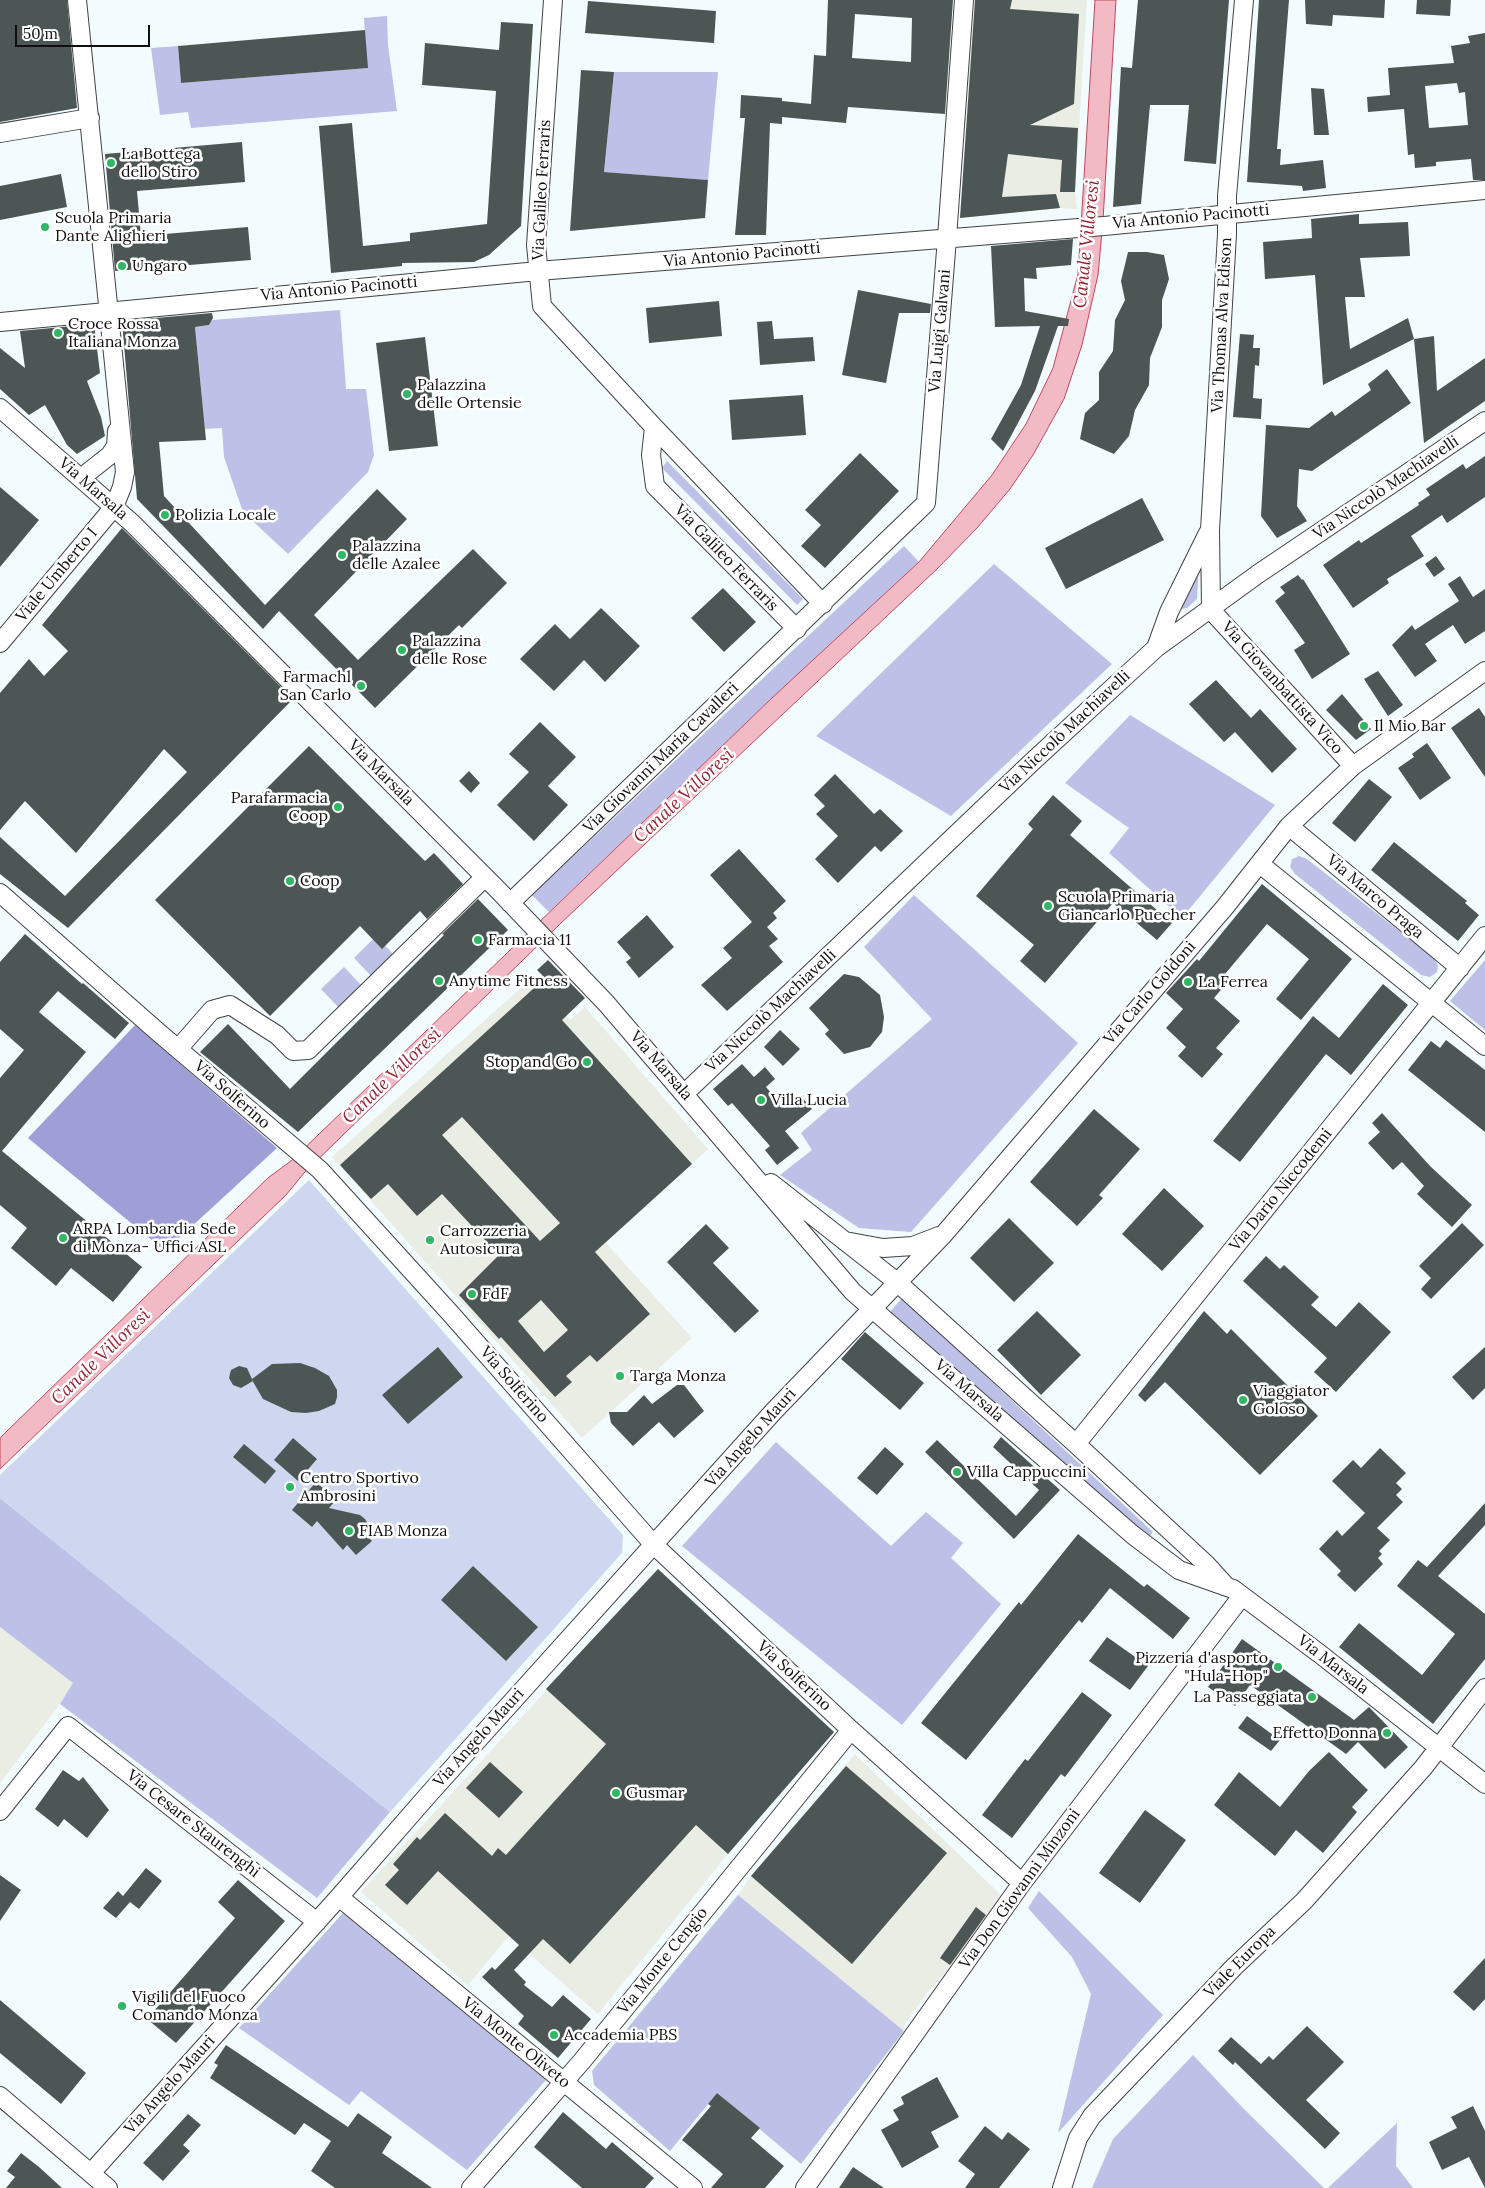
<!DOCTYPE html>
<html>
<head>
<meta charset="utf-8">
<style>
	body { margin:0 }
	#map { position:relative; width:1485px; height:2188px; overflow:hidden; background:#f2fbfe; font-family:Lora,serif }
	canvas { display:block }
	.scale { position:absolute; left:15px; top:25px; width:135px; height:22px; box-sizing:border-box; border:2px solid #0f0f0f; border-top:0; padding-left:6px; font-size:15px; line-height:18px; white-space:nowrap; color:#0f0f0f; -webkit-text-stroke:4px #fff; paint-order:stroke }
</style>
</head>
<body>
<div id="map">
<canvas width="1485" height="2188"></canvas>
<div class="scale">50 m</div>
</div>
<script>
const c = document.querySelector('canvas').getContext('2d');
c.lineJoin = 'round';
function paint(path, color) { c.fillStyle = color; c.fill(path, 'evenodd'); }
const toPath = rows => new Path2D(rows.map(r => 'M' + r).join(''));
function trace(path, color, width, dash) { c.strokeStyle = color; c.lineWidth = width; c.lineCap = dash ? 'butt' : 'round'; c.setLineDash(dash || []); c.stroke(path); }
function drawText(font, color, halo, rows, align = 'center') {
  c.font = font + ' Lora,serif'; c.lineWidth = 5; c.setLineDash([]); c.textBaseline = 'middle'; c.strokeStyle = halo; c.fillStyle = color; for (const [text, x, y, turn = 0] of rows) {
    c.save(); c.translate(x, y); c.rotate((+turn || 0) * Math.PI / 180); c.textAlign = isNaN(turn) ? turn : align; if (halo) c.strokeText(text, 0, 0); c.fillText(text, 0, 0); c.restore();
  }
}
paint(toPath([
	[974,0,1087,0,1075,192,1077,209,1060,208,960,218],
	[532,978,570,1020,585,1007,708,1149,606,1243,692,1338,582,1438,332,1157],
	[658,1569,834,1732,728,1854,598,2014,509,1936,468,1985,361,1892],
	[0,1627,74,1683,60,1704,0,1783],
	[855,1754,1002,1896,951,1966,927,1993,904,2025,904,2031,738,1895,751,1876]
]), '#eaede4');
paint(toPath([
	[387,16,388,45,397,111,191,128,188,112,160,115,151,48,178,46,181,83,367,68,364,18],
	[614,72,718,72,708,180,604,172],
	[340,310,346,389,366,389,374,455,368,472,288,554,243,512,224,457,222,428,205,429,195,327,209,325,212,320],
	[667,461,803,599,797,605,662,468],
	[904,546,919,562,773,697,549,912,532,895],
	[994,564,1112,664,951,816,816,736],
	[1199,566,1197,599,1187,608,1175,610],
	[1130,715,1275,805,1182,918,1109,853,1129,828,1065,783],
	[1299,856,1307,859,1434,958,1438,966,1437,972,1430,977,1421,975,1295,874,1290,867,1292,859],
	[914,895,1078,1043,911,1232,859,1228,780,1175,812,1150,801,1133,932,1019,864,947],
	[376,936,395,956,373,978,354,958],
	[1485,960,1485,1030,1450,1001],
	[344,967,363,987,340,1009,321,989],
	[902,1298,1153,1532,1148,1537,988,1401,890,1312],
	[776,1442,891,1546,926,1512,963,1543,951,1558,1001,1604,902,1725,682,1546],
	[0,1498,390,1812,317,1898,60,1704,73,1683,0,1627],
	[1039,1891,1163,2015,1058,2133,1091,1994,1072,1957,1028,1908],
	[738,1895,904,2031,801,2164,717,2093,670,2151,594,2085,592,2071],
	[343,1913,546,2080,467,2170,361,2091,349,2105,239,2028],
	[1193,2055,1242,2107,1324,2188,1092,2188,1113,2139],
	[1397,2123,1396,2166,1413,2188,1328,2188]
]), '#bdc1e7');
paint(toPath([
	[135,1025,277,1148,165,1251,28,1138]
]), '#9e9fd7');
paint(toPath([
	[309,1180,623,1535,622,1553,390,1812,0,1498,0,1475]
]), '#cfd6ef');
const water = toPath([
	[1095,0,1116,0,1103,220,1098,275,1082,345,1064,399,1033,455,1010,489,977,528,938,568,560,924,304,1173,286,1195,0,1469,0,1438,10,1428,269,1177,291,1161,773,697,919,562,992,475,1026,424,1053,368,1078,274,1095,0]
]);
paint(water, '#f2bac5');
trace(water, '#c5465b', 1);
paint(toPath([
	[0,0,67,0,77,108,0,122],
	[828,0,953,0,945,114,848,107,846,123,782,117,782,124,770,123,766,235,735,235,745,118,740,118,741,95,782,98,782,101,811,104,814,55,826,56],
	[855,14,912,18,911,62,852,58],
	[975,0,1012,0,1010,9,1079,14,1074,104,1030,125,1078,128,1075,192,1060,192,1062,160,1008,154,1002,197,1056,194,1060,208,960,218],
	[1138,0,1229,0,1216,164,1184,161,1189,105,1150,105,1141,204,1113,207,1121,67,1132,68],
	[1259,0,1289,0,1277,149,1281,149,1280,165,1323,160,1326,188,1303,191,1302,186,1247,182],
	[1305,0,1385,0,1384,18,1333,15,1332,26,1306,24],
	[1417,0,1451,0,1450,16,1416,14],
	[588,1,716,11,714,43,585,33],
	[501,22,533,24,521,226,489,255,474,262,402,263,402,266,331,273,319,126,352,123,363,246,410,241,410,233,487,224,496,91,422,85,425,43,499,50],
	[365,30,368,68,181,83,178,46],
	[1485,33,1485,180,1473,180,1471,159,1436,162,1436,166,1415,168,1414,154,1408,155,1404,109,1368,112,1367,97,1390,95,1388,68,1454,63,1451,46,1470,43,1468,36],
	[1457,83,1459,93,1465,92,1468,125,1429,128,1425,86],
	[581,70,614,72,604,172,708,180,705,218,570,231],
	[1311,88,1324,89,1329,135,1314,135],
	[242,142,245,182,137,191,141,236,248,227,251,260,115,271,105,154],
	[61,174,67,207,0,220,0,186],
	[1359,214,1359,224,1408,222,1410,256,1360,258,1365,297,1345,297,1350,349,1408,318,1414,339,1323,385,1315,275,1265,279,1263,242,1312,238,1311,219],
	[1073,239,1071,265,1036,268,1037,279,1024,278,1025,311,1069,319,1068,326,1058,326,1035,391,1003,451,991,439,1021,385,1040,326,995,327,991,246],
	[1128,252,1147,252,1164,255,1169,279,1162,300,1162,327,1150,358,1149,385,1135,410,1129,436,1114,454,1080,439,1085,413,1099,400,1099,372,1113,351,1115,320,1125,300,1121,281],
	[858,290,931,304,930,313,899,313,886,383,842,375],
	[719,301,722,336,649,343,646,308],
	[212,313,213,318,209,325,195,327,206,440,159,442,164,496,265,605,377,489,407,519,314,615,358,660,473,549,507,583,462,628,459,625,375,708,279,611,263,629,137,499,122,321],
	[772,321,774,339,813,337,815,361,760,365,757,322],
	[94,324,100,373,87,381,101,417,105,436,77,454,67,445,45,405,29,415,0,389,0,348,25,368,20,331],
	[1240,334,1254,335,1253,348,1260,348,1259,366,1255,365,1253,398,1262,399,1261,419,1233,417],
	[1434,336,1437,391,1485,358,1485,401,1424,443,1414,339],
	[425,337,438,446,389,451,376,343],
	[1387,369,1411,403,1312,471,1299,469,1297,506,1307,521,1277,538,1261,516,1266,425,1309,428,1332,411,1335,416,1371,390,1368,384],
	[803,395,806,435,732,440,729,400],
	[860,453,899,491,825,568,801,546,821,525,805,510],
	[1485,456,1485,497,1447,523,1442,515,1411,536,1424,556,1387,579,1389,583,1353,608,1323,565,1359,540,1361,543,1419,505,1418,503,1430,495,1426,489,1463,464,1466,469],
	[0,487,39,520,0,567],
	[1142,498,1164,540,1066,589,1045,548],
	[122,528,293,699,68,928,0,874,0,837,65,896,187,772,164,749,76,853,25,801,0,830,0,693,29,659,44,676,68,651,42,625],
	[1436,556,1445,569,1434,577,1425,564],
	[1298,575,1302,580,1303,579,1350,654,1312,679,1294,650,1305,643,1275,601,1285,593,1280,587],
	[1460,576,1473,597,1485,589,1485,631,1465,644,1453,625,1425,644,1437,661,1415,677,1392,645,1412,625,1415,630,1459,601,1448,584],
	[723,588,756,622,724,652,691,618],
	[601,608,640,646,605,682,584,660,554,691,520,659,555,624,570,639],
	[1378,671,1403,705,1388,716,1364,679],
	[1216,680,1251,718,1260,709,1297,749,1272,773,1235,732,1224,742,1189,704],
	[1342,694,1371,729,1356,740,1326,710],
	[1479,708,1485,717,1485,777,1451,728],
	[540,722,576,757,548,786,568,805,534,841,497,805,529,772,509,754],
	[1427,743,1451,778,1420,800,1398,768,1414,757,1412,754],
	[309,746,425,861,434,853,463,884,427,919,420,911,382,949,360,926,270,1016,155,900],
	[469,771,480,783,471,793,459,781],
	[835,774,874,814,880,809,903,831,881,852,875,846,838,883,815,859,838,836,816,814,825,806,814,795],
	[1369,779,1392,797,1355,842,1332,823],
	[1053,795,1082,821,1070,835,1172,923,1157,940,1113,903,1045,983,1020,961,1034,945,976,896,1033,829,1028,824],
	[1394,842,1467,901,1465,903,1479,915,1458,941,1371,870],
	[739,849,786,901,773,913,777,918,767,927,778,939,769,946,783,962,727,1011,701,985,732,958,723,948,752,922,710,875],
	[1262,884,1352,959,1301,1020,1276,999,1309,959,1267,924,1220,980,1225,985,1214,998,1240,1021,1216,1048,1223,1054,1202,1078,1178,1056,1186,1047,1166,1028,1183,1009,1166,993,1197,959,1199,961],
	[478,899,508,930,298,1132,200,1052,228,1024,290,1089,444,935,442,934],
	[647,915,674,947,639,978,626,962,631,958,617,942],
	[25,934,82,984,83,983,129,1023,115,1039,58,991,39,1012,86,1052,2,1151,142,1267,113,1302,71,1268,56,1286,11,1248,27,1228,0,1205,0,1078,24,1050,0,1029,0,962],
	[548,960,585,998,562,1020,692,1164,595,1252,650,1314,597,1362,590,1355,566,1376,572,1382,555,1397,501,1337,499,1339,459,1295,499,1255,442,1194,417,1216,388,1184,371,1199,340,1165,545,978,537,970],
	[462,1117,560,1223,540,1241,442,1135],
	[541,1300,568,1330,544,1352,518,1321],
	[844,974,859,977,880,995,884,1017,882,1032,870,1047,844,1054,825,1034,829,1030,809,1008],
	[1383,984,1408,1005,1351,1075,1326,1054,1240,1162,1213,1141,1313,1016,1339,1038],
	[780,1030,800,1049,783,1066,764,1047],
	[1446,1040,1485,1070,1485,1132,1408,1070,1431,1041,1440,1048],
	[742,1064,754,1077,765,1067,775,1079,766,1087,784,1108,800,1095,812,1109,785,1131,799,1148,777,1165,765,1150,770,1146,732,1103,728,1106,713,1089],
	[1094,1109,1140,1149,1099,1195,1103,1198,1077,1226,1030,1182],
	[1382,1113,1430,1166,1472,1205,1452,1227,1417,1194,1424,1186,1402,1162,1393,1170,1368,1143,1380,1132,1372,1123],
	[1164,1188,1204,1226,1162,1271,1122,1234],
	[1009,1218,1054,1263,1014,1302,970,1258],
	[1462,1223,1484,1245,1431,1299,1421,1289,1431,1278,1419,1266],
	[706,1224,729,1248,713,1263,759,1311,735,1333,667,1262],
	[1266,1256,1280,1269,1284,1265,1319,1297,1311,1305,1336,1327,1359,1302,1391,1332,1336,1392,1314,1372,1327,1358,1243,1281],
	[1037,1311,1081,1355,1041,1395,997,1350],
	[1204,1311,1227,1334,1231,1329,1318,1416,1260,1475,1165,1382,1145,1402,1138,1395],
	[865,1332,924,1383,900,1410,841,1359],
	[438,1347,463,1377,408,1424,382,1395],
	[1485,1347,1485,1388,1473,1400,1452,1377],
	[300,1363,315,1368,329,1376,337,1390,337,1397,335,1404,319,1411,306,1413,291,1412,263,1399,252,1380,253,1381,241,1388,233,1385,229,1378,231,1370,239,1366,247,1368,252,1379,272,1364],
	[677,1385,684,1385,704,1411,674,1438,659,1422,633,1446,611,1423,609,1412,627,1412,644,1395,652,1404],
	[1001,1437,1060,1490,1014,1539,925,1452,937,1440,1016,1516,1039,1490,993,1447],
	[293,1438,317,1459,298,1481,274,1460],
	[244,1444,276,1471,265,1484,233,1457],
	[885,1447,904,1464,877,1495,857,1478],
	[1380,1448,1406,1473,1396,1483,1402,1489,1396,1495,1403,1502,1377,1528,1390,1540,1379,1551,1382,1554,1378,1558,1383,1564,1355,1592,1337,1575,1341,1571,1319,1549,1337,1530,1342,1536,1365,1513,1332,1481,1353,1460,1361,1468],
	[316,1482,336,1500,329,1508,360,1515,365,1519,368,1524,363,1532,372,1541,356,1555,347,1545,343,1550,317,1521,312,1527,292,1510],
	[1485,1503,1485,1525,1438,1576,1485,1614,1485,1659,1433,1724,1339,1647,1359,1623,1422,1675,1455,1634,1397,1586,1418,1560,1427,1567],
	[1078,1534,1144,1587,1147,1584,1190,1618,1173,1639,1110,1588,1082,1623,1079,1620,966,1760,921,1723,1019,1602,1021,1605],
	[473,1566,538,1627,506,1661,441,1600],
	[658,1569,834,1732,728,1854,696,1825,570,1964,543,1939,514,1970,526,1982,524,1985,552,2007,563,1995,591,2019,558,2058,518,2024,524,2016,482,1977,492,1967,495,1970,519,1945,438,1871,407,1905,385,1885,399,1870,393,1864,417,1837,420,1840,445,1813,492,1856,498,1848,506,1855,606,1744,546,1689],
	[1107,1637,1148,1666,1130,1690,1089,1661],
	[1242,1639,1354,1720,1369,1707,1408,1747,1385,1769,1358,1742,1346,1754,1250,1685,1235,1706,1208,1687],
	[1082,1692,1112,1715,1065,1777,1061,1774,1012,1838,982,1815,1025,1759,1028,1761],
	[1247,1716,1280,1740,1271,1751,1238,1728],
	[1329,1752,1368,1790,1352,1807,1357,1812,1323,1853,1296,1830,1275,1856,1214,1805,1239,1772,1280,1807,1309,1771],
	[490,1762,523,1792,499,1818,466,1788],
	[846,1766,947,1853,852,1964,751,1876],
	[63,1770,79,1781,83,1777,109,1810,87,1838,64,1819,58,1827,35,1809],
	[1145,1810,1186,1840,1140,1903,1099,1873],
	[146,1868,162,1881,139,1909,130,1902,116,1918,103,1908,118,1891,123,1896],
	[0,1875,21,1890,0,1921],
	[238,1880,285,1921,176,2043,147,2019,235,1918,218,1902],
	[976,1907,986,1915,950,1965,940,1958],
	[1485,1958,1485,1999,1474,2011,1453,1992],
	[0,2000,86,2073,61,2104,0,2053],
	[1307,2026,1344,2062,1306,2100,1340,2133,1325,2149,1235,2062,1233,2065,1218,2051,1231,2037,1261,2064,1269,2056,1273,2060],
	[226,2045,348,2127,358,2113,392,2137,382,2153,432,2188,335,2188,311,2171,331,2141,304,2123,295,2135,210,2078,218,2065,214,2063],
	[937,2077,959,2117,931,2132,939,2147,902,2168,881,2130,899,2120,893,2110,904,2104,901,2097],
	[717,2093,760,2128,751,2138,784,2166,765,2188,711,2188,723,2174,682,2140,711,2106,708,2104],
	[1473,2106,1485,2131,1485,2188,1469,2157,1442,2170,1429,2142,1457,2128,1451,2117],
	[563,2112,606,2149,612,2142,654,2178,645,2188,582,2188,534,2147],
	[188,2114,201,2125,183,2145,190,2151,163,2181,143,2163],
	[985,2126,1002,2140,1008,2132,1030,2149,999,2188,965,2188,975,2174,958,2161],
	[21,2153,39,2167,62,2188,6,2188,15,2177,7,2171],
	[853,2167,884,2188,839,2188]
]), '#4c5755');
const minor = toPath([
	[553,0,536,245,542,306,654,427,823,604],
	[1244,0,1227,196,1227,234,1210,530,1211,610,1353,766],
	[0,133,90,118],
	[0,322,538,271,1104,226,1485,190],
	[0,408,132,523,498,890,606,1003,853,1292,1133,1535,1179,1570,1233,1589,1320,1654,1485,1784],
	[654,427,651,455,655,486,797,629],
	[81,478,110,455,116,446,117,431],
	[0,643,114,507,122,487,125,472,77,0],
	[1156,648,1169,612,1208,533],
	[1289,826,1460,968],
	[1260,864,1485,1046],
	[0,893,158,1032,320,1170,451,1314,654,1545,851,1730,1022,1883],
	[510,903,926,503,947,238,964,0],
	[178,1049,212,1010,230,1005,277,1035,293,1051,308,1050,485,877],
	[685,1093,1032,762,1156,648,1258,574,1485,421],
	[771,1183,897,1282,1076,1444,1206,1564,1225,1585],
	[845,1241,883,1248,913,1246,939,1236],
	[1076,1444,1485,936],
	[0,1811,68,1726,317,1922],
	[339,1897,693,2188],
	[0,2096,108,2188],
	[91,2173,339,1897,429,1794,773,1412,944,1234,1225,907,1289,826,1353,766,1485,671],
	[471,2188,582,2061,851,1730],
	[805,2188,1022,1883,1242,1596],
	[1062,2188,1078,2138,1092,2116,1234,1967,1304,1901,1423,1768,1485,1688]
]);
trace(minor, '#424242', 20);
trace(minor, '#fff', 18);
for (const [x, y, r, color] of [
	[111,163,5,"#2fb763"],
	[45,227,5,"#2fb763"],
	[122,266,5,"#2fb763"],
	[58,333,5,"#2fb763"],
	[407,394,5,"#2fb763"],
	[165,515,5,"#2fb763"],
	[342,555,5,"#2fb763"],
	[402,650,5,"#2fb763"],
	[361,686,5,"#2fb763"],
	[1364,726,5,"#2fb763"],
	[338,807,5,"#2fb763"],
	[290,881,5,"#2fb763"],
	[1048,906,5,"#2fb763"],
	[478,940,5,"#2fb763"],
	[439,981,5,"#2fb763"],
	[1188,982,5,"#2fb763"],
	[587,1062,5,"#2fb763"],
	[761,1100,5,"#2fb763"],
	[63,1238,5,"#2fb763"],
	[430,1240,5,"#2fb763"],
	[472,1294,5,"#2fb763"],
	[620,1376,5,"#2fb763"],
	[1243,1400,5,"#2fb763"],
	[957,1472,5,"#2fb763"],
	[290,1487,5,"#2fb763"],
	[349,1531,5,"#2fb763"],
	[1278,1667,5,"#2fb763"],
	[1312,1697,5,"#2fb763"],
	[1387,1733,5,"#2fb763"],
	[616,1793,5,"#2fb763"],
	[122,2006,5,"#2fb763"],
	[554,2035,5,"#2fb763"]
]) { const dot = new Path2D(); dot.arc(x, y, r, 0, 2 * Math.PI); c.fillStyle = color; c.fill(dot); trace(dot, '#fff', 2); }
drawText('16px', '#0f0f0f', '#fff', [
	["La Bottega",121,154],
	["dello Stiro",121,172],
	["Scuola Primaria",55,218],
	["Dante Alighieri",55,236],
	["Ungaro",132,266],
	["Croce Rossa",68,324],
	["Italiana Monza",68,342],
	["Palazzina",417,385],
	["delle Ortensie",417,403],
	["Polizia Locale",175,515],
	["Palazzina",352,546],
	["delle Azalee",352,564],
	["Palazzina",412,641],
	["delle Rose",412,659],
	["Farmachl",351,677,"right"],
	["San Carlo",351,695,"right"],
	["Il Mio Bar",1374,726],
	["Parafarmacia",328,798,"right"],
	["Coop",328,816,"right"],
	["Coop",300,881],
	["Scuola Primaria",1058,897],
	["Giancarlo Puecher",1058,915],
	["Farmacia 11",488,940],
	["Anytime Fitness",449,981],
	["La Ferrea",1198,982],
	["Stop and Go",577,1062,"right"],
	["Villa Lucia",771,1100],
	["ARPA Lombardia Sede",73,1229],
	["di Monza- Uffici ASL",73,1247],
	["Carrozzeria",440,1231],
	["Autosicura",440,1249],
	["FdF",482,1294],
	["Targa Monza",630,1376],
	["Viaggiator",1253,1391],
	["Goloso",1253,1409],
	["Villa Cappuccini",967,1472],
	["Centro Sportivo",300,1478],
	["Ambrosini",300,1496],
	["FIAB Monza",359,1531],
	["Pizzeria d'asporto",1268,1658,"right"],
	["\"Hula-Hop\"",1268,1676,"right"],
	["La Passeggiata",1302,1697,"right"],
	["Effetto Donna",1377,1733,"right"],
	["Gusmar",626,1793],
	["Vigili del Fuoco",132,1997],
	["Comando Monza",132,2015],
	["Accademia PBS",564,2035]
], 'left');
drawText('16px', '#0f0f0f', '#fff', [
	["Via Galileo Ferraris",542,190,-87],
	["Via Antonio Pacinotti",1191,217,-5],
	["Via Antonio Pacinotti",742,255,-5],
	["Via Antonio Pacinotti",339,289,-5],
	["Via Thomas Alva Edison",1222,325,-87],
	["Via Luigi Galvani",940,331,-85],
	["Via Niccolò Machiavelli",1386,488,-34],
	["Via Marsala",93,489,41],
	["Via Galileo Ferraris",726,558,46],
	["Viale Umberto I",57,575,-50],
	["Via Giovanbattista Vico",1282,688,48],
	["Via Niccolò Machiavelli",1065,732,-43],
	["Via Giovanni Maria Cavalleri",661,758,-44],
	["Via Marsala",381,773,45],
	["Via Marco Praga",1375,897,40],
	["Via Carlo Goldoni",1150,993,-49],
	["Via Niccolò Machiavelli",771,1011,-43],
	["Via Marsala",661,1066,49],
	["Via Solferino",232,1095,41],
	["Via Dario Niccodemi",1281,1190,-51],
	["Via Solferino",514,1385,49],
	["Via Marsala",969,1391,41],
	["Via Angelo Mauri",751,1438,-48],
	["Via Marsala",1333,1665,38],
	["Via Solferino",794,1676,43],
	["Via Angelo Mauri",479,1738,-48],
	["Via Cesare Staurenghi",193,1824,38],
	["Via Don Giovanni Minzoni",1020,1889,-54],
	["Via Monte Cengio",663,1961,-51],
	["Viale Europa",1240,1962,-45],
	["Via Monte Oliveto",516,2043,39],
	["Via Angelo Mauri",170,2085,-48]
]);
drawText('italic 18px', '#9a2030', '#fff', [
	["Canale Villoresi",1087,244,-84],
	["Canale Villoresi",684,796,-43],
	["Canale Villoresi",392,1076,-44],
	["Canale Villoresi",101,1357,-44]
]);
</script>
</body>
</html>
